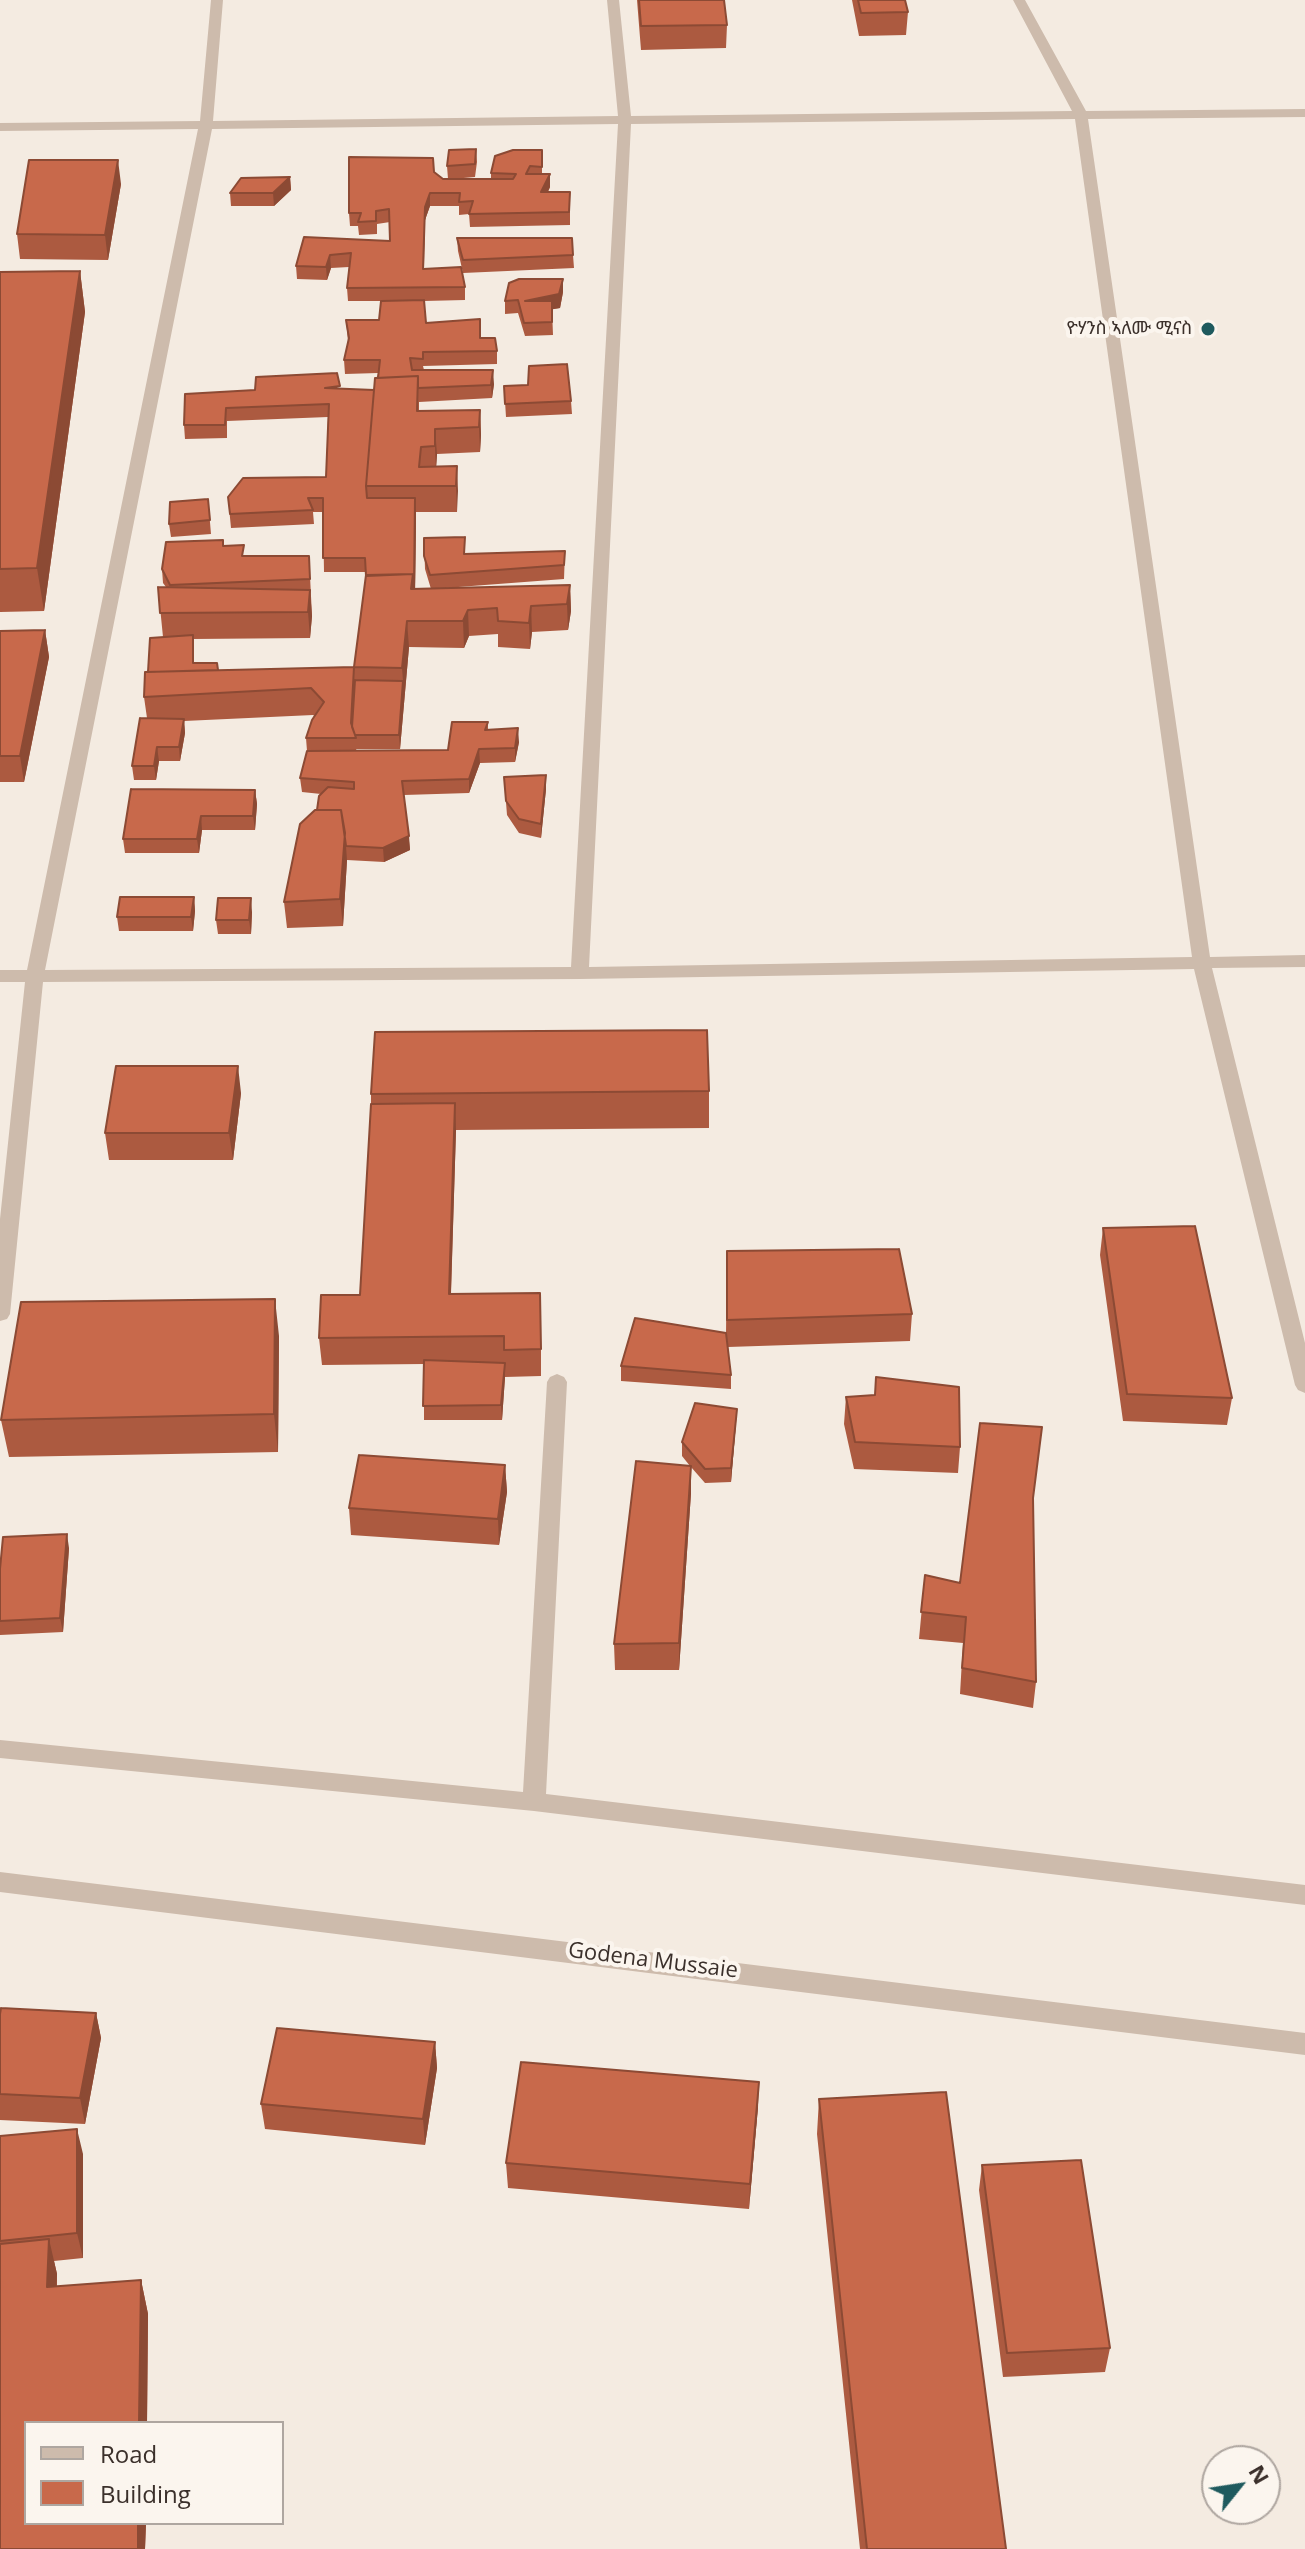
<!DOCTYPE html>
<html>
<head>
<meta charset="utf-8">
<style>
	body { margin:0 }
	#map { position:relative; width:1305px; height:2549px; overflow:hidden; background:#f4ebe1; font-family:"Open Sans",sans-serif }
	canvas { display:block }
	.legend { position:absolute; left:24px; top:2421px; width:260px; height:104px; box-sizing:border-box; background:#fbf5ee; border:2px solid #aea6a0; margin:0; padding:10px 14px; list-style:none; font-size:24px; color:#3b302b }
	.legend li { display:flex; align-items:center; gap:16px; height:40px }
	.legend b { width:40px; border:2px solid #aea6a0 }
	.north { position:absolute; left:1201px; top:2445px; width:80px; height:80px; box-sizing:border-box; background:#fbf5ee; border:2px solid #aea6a0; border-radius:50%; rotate:60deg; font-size:22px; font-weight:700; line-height:32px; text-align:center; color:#3b302b }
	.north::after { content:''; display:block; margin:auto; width:28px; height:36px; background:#1f5a5e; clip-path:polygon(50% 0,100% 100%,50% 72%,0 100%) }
</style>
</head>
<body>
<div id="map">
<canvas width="1305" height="2549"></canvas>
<ul class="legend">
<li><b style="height:10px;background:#cdbbac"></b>Road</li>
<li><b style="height:22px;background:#c8694b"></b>Building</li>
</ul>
<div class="north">N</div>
</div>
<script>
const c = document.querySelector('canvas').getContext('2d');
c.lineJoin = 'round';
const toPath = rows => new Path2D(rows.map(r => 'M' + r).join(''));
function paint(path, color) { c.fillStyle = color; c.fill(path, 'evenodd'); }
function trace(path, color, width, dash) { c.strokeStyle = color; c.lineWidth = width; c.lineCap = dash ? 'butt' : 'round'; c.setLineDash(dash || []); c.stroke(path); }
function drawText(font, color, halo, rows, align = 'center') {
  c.font = font + ' "Open Sans","Noto Sans Ethiopic",sans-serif'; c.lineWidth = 8; c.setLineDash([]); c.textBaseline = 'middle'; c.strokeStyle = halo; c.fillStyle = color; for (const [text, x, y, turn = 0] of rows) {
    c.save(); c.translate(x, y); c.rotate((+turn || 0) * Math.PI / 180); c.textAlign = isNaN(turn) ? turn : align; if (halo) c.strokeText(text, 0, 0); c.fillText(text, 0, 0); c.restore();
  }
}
paint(toPath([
	[211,0,223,0,213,121,618,116,607,0,619,0,631,116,1072,111,1013,0,1025,0,1086,111,1305,109,1305,117,1088,119,1210,957,1305,955,1305,967,1212,968,1305,1343,1305,1393,1298,1390,1295,1385,1194,969,580,979,43,982,10,1314,7,1319,0,1321,0,1219,25,982,0,982,0,970,27,970,198,129,0,131,0,123,200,121,211,0],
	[1075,119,1192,957,589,967,631,124,1075,119],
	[618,124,571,967,45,970,212,129,618,124],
	[557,1374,564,1377,567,1382,546,1794,1305,1885,1305,1905,534,1811,0,1758,0,1740,523,1792,547,1382,550,1377,557,1374],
	[0,1872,1305,2033,1305,2055,0,1892,0,1872]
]), '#cdbbac');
paint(toPath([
	[637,0,724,0,727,25,726,48,641,50],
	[852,0,905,0,908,12,906,35,859,36],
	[476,149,477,162,475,177,452,179,491,179,491,173,542,150,542,174,550,174,550,187,548,192,570,192,570,225,470,227,469,214,459,215,459,206,430,206,425,220,424,269,465,287,465,300,424,301,426,323,481,338,497,351,497,364,423,366,424,370,494,384,492,398,419,402,419,411,480,410,481,435,480,452,437,454,436,466,457,466,457,512,416,512,415,589,431,589,425,569,424,538,466,554,565,551,564,579,432,589,570,585,571,611,568,630,532,632,530,649,498,647,498,634,469,636,464,648,409,647,400,749,356,749,357,751,448,750,488,722,488,729,519,742,515,762,480,763,469,793,404,795,410,850,384,862,347,860,343,926,287,928,284,902,317,810,321,794,302,792,300,778,307,751,306,738,315,716,313,715,184,721,185,733,180,761,159,761,156,780,134,780,132,766,147,718,144,697,148,672,163,637,158,587,166,587,163,583,162,569,224,546,245,556,309,556,312,616,310,638,193,639,194,663,218,670,354,667,366,577,366,572,324,572,323,512,313,512,314,524,231,528,228,497,326,477,328,417,227,421,227,438,185,439,184,425,185,394,340,389,374,390,378,373,345,374,344,360,348,341,346,320,379,320,389,301,348,301,347,288,349,267,331,268,327,280,297,279,296,266,304,237,390,241,390,222,377,224,377,234,359,235,358,226,350,226,349,213,434,172,443,179,448,179,447,166],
	[290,177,291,190,274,206,231,206,230,193],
	[121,184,108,260,20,259,17,234],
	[457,238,573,255,574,268,463,273,458,251],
	[80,271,85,312,44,611,0,612,0,272],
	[563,292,560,308,552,309,553,335,525,336,518,313,505,314,505,301],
	[504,386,571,401,572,414,506,417],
	[208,499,211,534,171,537,169,524],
	[45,630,49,657,24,782,0,782,0,631],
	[504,777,546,789,541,838,519,833,507,815],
	[255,790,257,804,255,830,202,830,199,853,125,853,123,839],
	[194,897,195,911,193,931,119,931,117,917],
	[252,912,251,934,218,934,216,920],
	[709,1091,709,1128,456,1130,451,1294,541,1320,541,1376,505,1377,502,1420,424,1420,424,1364,322,1365,319,1338,360,1295,371,1104,371,1094],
	[241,1093,233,1160,109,1160,105,1133],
	[1103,1228,1232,1398,1227,1425,1123,1421,1100,1255],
	[727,1251,912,1314,910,1341,728,1347,731,1375,731,1389,621,1381,621,1366,726,1333],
	[279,1336,278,1452,9,1457,1,1420],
	[846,1397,960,1447,958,1473,854,1469,844,1424],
	[736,1423,731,1482,705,1483,691,1467,691,1493,679,1670,615,1670,614,1644,690,1466,682,1456,682,1442],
	[505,1465,507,1492,499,1545,351,1535,349,1508],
	[1033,1498,1036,1682,1033,1708,960,1694,963,1643,919,1639,925,1575,960,1583],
	[69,1548,63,1632,0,1635,0,1569],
	[96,2013,101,2038,85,2124,0,2120,0,2014],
	[435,2042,437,2068,425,2145,265,2129,261,2104],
	[819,2099,1006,2549,860,2549,817,2134],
	[758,2107,749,2209,508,2188,506,2163],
	[0,2136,83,2154,83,2258,54,2261,57,2274,57,2287,141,2280,148,2314,147,2423,26,2423,146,2523,145,2549,0,2549],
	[982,2165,1110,2348,1105,2372,1003,2377,979,2190]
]), '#ac5a40');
paint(toPath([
	[118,160,121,184,108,260,105,235],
	[550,174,550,187,541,205,541,192],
	[290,177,291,190,274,206,273,193],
	[430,193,430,206,425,220,423,282,425,207],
	[330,255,331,268,327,280,326,267],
	[80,271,85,312,44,611,37,568],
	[563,279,563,292,560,308,525,314,525,301],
	[493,370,494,384,492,398,491,385],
	[480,410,481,435,480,452,479,427],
	[435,429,437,454,436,471,435,446],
	[457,466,458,491,457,512,456,486],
	[415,498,416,511,415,600,411,589],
	[570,585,571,611,568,630,567,604],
	[310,590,312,616,310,638,308,612],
	[531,606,532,632,530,649,529,623],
	[468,610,469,636,464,648,463,621],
	[407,621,409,647,400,749,399,735,403,681,402,668],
	[45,630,49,657,24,782,20,756],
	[184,719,185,733,180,761,179,747],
	[518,728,519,742,515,762,515,748],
	[157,747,159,761,156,780,154,766],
	[479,749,480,763,469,793,469,779],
	[546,775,546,789,541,838,541,824],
	[255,790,257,804,255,830,253,816],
	[201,816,202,830,199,853,197,839],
	[345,833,347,860,343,926,340,899],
	[409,836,410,850,384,862,383,848],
	[194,897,195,911,193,931,191,917],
	[251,898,252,912,251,934,249,920],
	[238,1066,241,1093,233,1160,229,1133],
	[455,1103,456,1130,450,1321,449,1294],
	[275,1299,279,1336,278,1452,274,1414],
	[505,1363,505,1377,502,1420,501,1405],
	[737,1409,736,1423,731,1482,731,1468],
	[505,1465,507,1492,499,1545,498,1519],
	[691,1466,691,1493,679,1670,679,1643],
	[67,1534,69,1548,63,1632,60,1618],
	[96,2013,101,2038,85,2124,80,2098],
	[435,2042,437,2068,425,2145,423,2119],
	[759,2082,758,2107,749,2209,750,2184],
	[77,2129,83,2154,83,2258,77,2233],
	[49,2239,57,2274,55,2321,47,2287],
	[141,2280,148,2314,147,2423,139,2423],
	[138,2523,146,2523,145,2549,138,2549]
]), '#8c4a34');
const building = toPath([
	[639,0,724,0,727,25,641,26,639,0],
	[858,0,905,0,908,12,861,13,858,0],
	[476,149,475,164,447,166,449,150,476,149],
	[513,150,542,150,542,167,530,166,526,174,550,174,541,192,570,192,569,212,469,214,473,201,459,202,460,193,430,193,425,207,423,269,461,267,465,287,347,288,351,253,330,255,326,267,296,266,304,237,390,241,389,209,376,211,376,221,358,222,361,213,349,213,349,157,433,158,434,172,443,179,513,179,516,174,491,173,495,156,513,150],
	[29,160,118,160,105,235,17,234,29,160],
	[290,177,273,193,230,193,241,178,290,177],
	[457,238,572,238,573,255,463,260,457,238],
	[80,271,37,568,0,569,0,272,80,271],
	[519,279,563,279,559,294,525,301,552,301,552,322,524,323,518,300,505,301,509,283,519,279],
	[424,300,426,323,480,319,480,338,495,338,497,351,423,352,423,359,410,358,412,370,493,370,491,385,418,388,418,376,378,378,380,360,344,360,349,338,346,320,379,320,381,301,424,300],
	[567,364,571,401,505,404,504,386,528,385,529,366,567,364],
	[337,373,340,386,325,388,374,390,366,486,367,498,415,498,414,586,413,574,366,576,365,558,323,558,323,498,308,498,313,510,230,514,228,497,243,478,326,477,329,404,226,408,225,425,184,425,185,394,255,390,256,377,337,373],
	[418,376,417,411,480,410,479,427,435,429,435,446,421,447,419,467,457,466,456,486,366,486,375,378,418,376],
	[208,499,210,520,169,524,170,502,208,499],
	[465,537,464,554,565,551,564,565,430,575,424,556,424,538,465,537],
	[223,540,223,546,244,545,242,556,309,556,310,579,170,585,162,569,166,542,223,540],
	[413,574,411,589,570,585,567,604,531,606,529,623,498,621,497,608,468,610,463,621,407,621,402,668,354,667,366,575,413,574],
	[158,587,310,590,308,612,160,613,158,587],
	[45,630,20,756,0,756,0,631,45,630],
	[193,635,193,663,217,663,218,670,148,672,150,638,193,635],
	[354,667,351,723,356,738,306,738,312,720,324,702,311,688,144,697,145,672,354,667],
	[355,680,403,681,399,735,355,735,352,727,355,680],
	[140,718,184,719,179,747,157,747,154,766,132,766,140,718],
	[452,722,488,722,485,730,518,728,515,748,479,749,469,779,402,781,409,836,383,848,346,846,341,810,317,810,319,796,328,787,354,789,354,782,300,778,307,751,448,750,452,722],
	[546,775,541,824,519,819,506,801,504,777,546,775],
	[131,789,255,790,253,816,201,816,197,839,123,839,131,789],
	[315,810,341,810,345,833,340,899,284,902,300,824,315,810],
	[120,897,194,897,191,917,117,917,120,897],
	[218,898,251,898,249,920,216,920,218,898],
	[707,1030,709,1091,371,1094,375,1032,707,1030],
	[116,1066,238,1066,229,1133,105,1133,116,1066],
	[455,1103,449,1294,540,1293,541,1349,504,1350,504,1336,319,1338,321,1295,360,1295,371,1104,455,1103],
	[1195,1226,1232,1398,1127,1394,1103,1228,1195,1226],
	[899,1249,912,1314,727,1320,727,1251,899,1249],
	[275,1299,274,1414,1,1420,21,1302,275,1299],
	[635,1318,726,1333,731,1375,621,1366,635,1318],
	[424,1360,505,1363,501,1405,423,1406,424,1360],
	[876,1377,959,1387,960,1447,855,1442,846,1397,875,1395,876,1377],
	[695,1403,737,1409,731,1468,705,1469,682,1442,695,1403],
	[980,1423,1042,1427,1033,1498,1036,1682,962,1668,966,1617,921,1612,925,1575,960,1583,980,1423],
	[359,1455,505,1465,498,1519,349,1508,359,1455],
	[636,1461,691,1466,679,1643,614,1644,636,1461],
	[67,1534,60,1618,0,1621,0,1569,3,1537,67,1534],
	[1,2008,96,2013,80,2098,0,2094,0,2014,1,2008],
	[277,2028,435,2042,423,2119,261,2104,277,2028],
	[521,2062,759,2082,750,2184,506,2163,521,2062],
	[946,2092,1006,2549,867,2549,819,2099,946,2092],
	[77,2129,77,2233,0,2241,0,2136,77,2129],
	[1081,2160,1110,2348,1007,2353,982,2165,1081,2160],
	[49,2239,47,2287,141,2280,139,2423,26,2423,26,2523,138,2523,138,2549,0,2549,0,2244,49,2239]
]);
paint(building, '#c8694b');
trace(building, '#8c4a34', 2);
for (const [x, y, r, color] of [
	[1208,329,8,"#1f5a5e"]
]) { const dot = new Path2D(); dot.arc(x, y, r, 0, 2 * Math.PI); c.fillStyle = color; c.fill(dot); trace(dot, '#fbf5ee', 3); }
drawText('18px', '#3b302b', '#fbf5ee', [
	["ዮሃንስ ኣለሙ ሚናስ",1192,329]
], 'right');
drawText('22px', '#3b302b', '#fbf5ee', [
	["Godena Mussaie",653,1961,7]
]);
</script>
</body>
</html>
